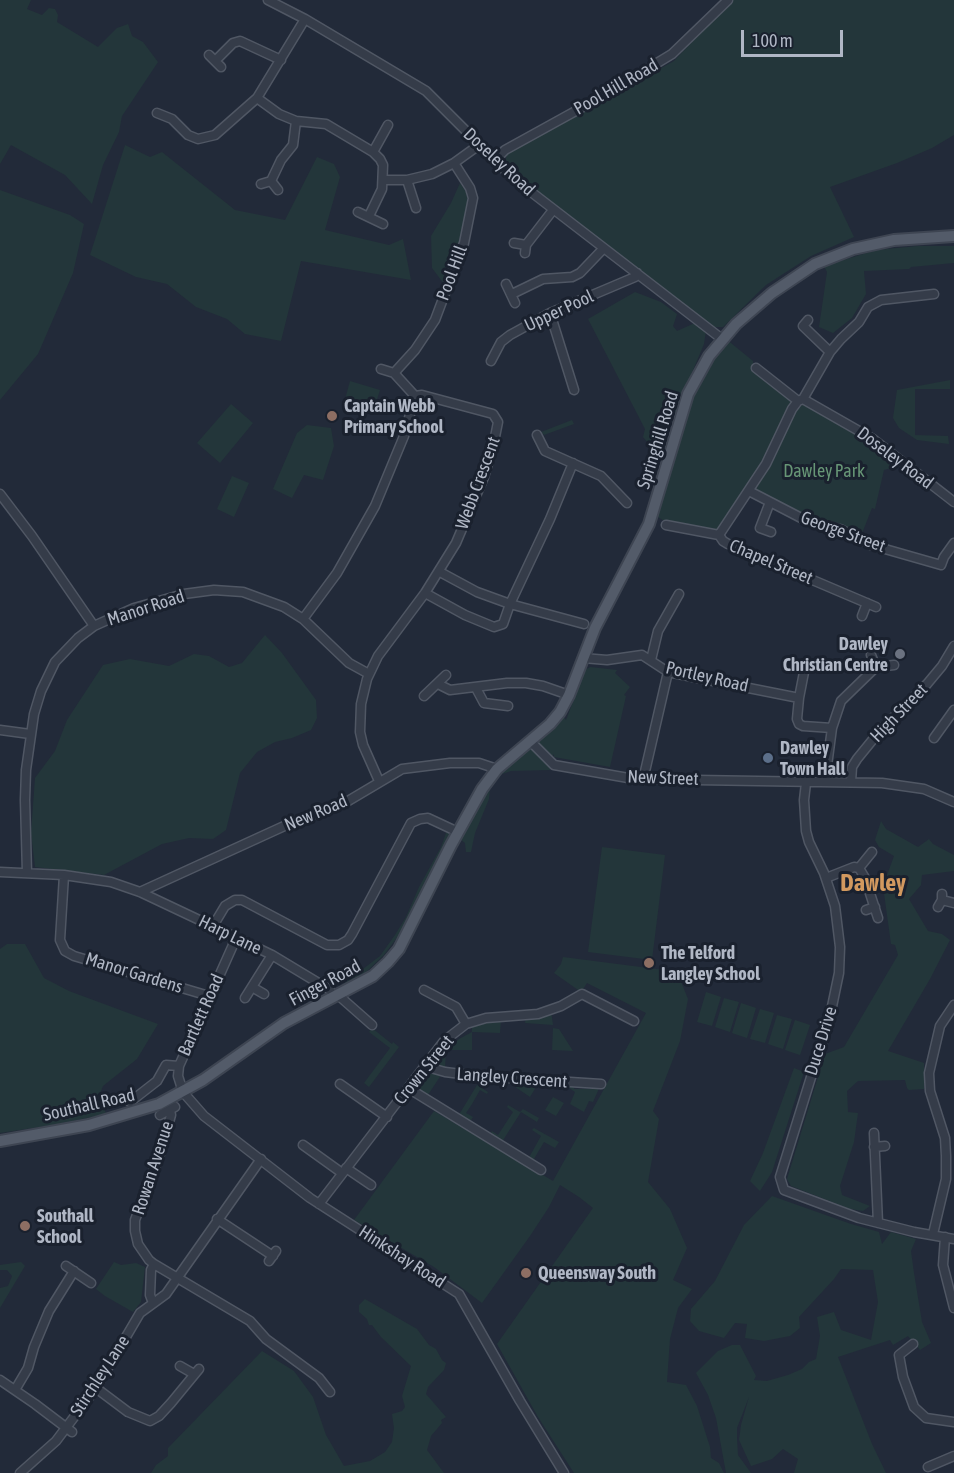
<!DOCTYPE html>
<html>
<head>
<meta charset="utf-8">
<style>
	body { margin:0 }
	#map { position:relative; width:954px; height:1473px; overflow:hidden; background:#222a39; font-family:"Asap Condensed",sans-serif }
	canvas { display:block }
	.scale { position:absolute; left:741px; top:30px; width:102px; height:27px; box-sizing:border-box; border:3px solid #b0b7c5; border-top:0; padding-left:8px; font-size:18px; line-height:21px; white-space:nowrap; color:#b0b7c5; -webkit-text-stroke:4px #1a212e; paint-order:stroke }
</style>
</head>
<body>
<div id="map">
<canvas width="954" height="1473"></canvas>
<div class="scale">100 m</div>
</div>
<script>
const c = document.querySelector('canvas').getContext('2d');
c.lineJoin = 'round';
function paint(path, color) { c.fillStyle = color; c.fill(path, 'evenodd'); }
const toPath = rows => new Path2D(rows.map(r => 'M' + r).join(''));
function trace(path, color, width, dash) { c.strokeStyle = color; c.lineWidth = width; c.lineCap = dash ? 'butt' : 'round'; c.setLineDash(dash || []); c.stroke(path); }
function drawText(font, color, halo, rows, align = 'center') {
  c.font = font + ' "Asap Condensed",sans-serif'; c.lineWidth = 6; c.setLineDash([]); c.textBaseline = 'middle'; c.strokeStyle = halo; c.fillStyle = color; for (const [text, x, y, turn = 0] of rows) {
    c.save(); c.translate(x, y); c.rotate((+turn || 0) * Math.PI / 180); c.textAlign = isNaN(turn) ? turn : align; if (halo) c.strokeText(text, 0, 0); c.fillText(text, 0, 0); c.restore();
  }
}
paint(toPath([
	[0,0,31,0,27,9,42,15,49,8,55,9,58,15,57,22,98,47,117,28,128,24,132,36,143,42,158,62,122,116,119,132,103,165,92,204,65,175,11,145,0,164],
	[732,0,954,0,954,135,932,148,897,163,830,187,854,237,811,256,766,285,723,327,711,327,504,168,507,153,674,61],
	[125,145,150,157,162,152,235,210,285,220,317,157,334,164,340,177,325,230,389,245,403,239,411,280,301,261,281,341,245,334,227,319,196,307,167,284,136,277,90,255],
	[460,183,468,195,464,230,444,284,432,268,431,236,451,203],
	[0,190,70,215,84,224,73,273,38,354,0,400],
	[918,246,954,246,954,263,911,267,909,269,864,271,866,294,852,318,833,333,819,327,827,272,824,266,876,250],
	[635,292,661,302,677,314,673,326,677,331,695,323,706,331,704,344,666,435,661,458,643,437,645,429,588,319],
	[726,339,753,361,753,369,796,401,764,463,718,533,666,522,653,514,675,438,693,398],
	[950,380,950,389,915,389,915,435,948,436,949,444,917,440,899,428,893,418,897,390],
	[350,381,380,390,373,412,344,403],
	[231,404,253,423,220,463,197,443],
	[805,404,875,444,898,463,895,467,884,470,875,509,872,508,861,536,854,530,808,518,756,490,795,409],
	[572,420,574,424,544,435,541,432],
	[307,425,331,428,334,446,323,480,304,475,292,498,273,489,297,433],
	[232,476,249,483,234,517,217,509],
	[265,635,282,653,316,700,317,718,311,730,292,738,275,742,257,752,240,773,226,830,213,839,189,838,162,844,104,875,35,867,31,833,35,778,55,751,67,720,103,665,130,659,169,666,194,654,209,656,229,667,242,663],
	[590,667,617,670,615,673,630,687,624,695,626,696,610,767,554,757,554,754,549,761,550,770,511,771,502,774,490,788,489,799,475,833,471,852,466,852,465,843,460,839,482,789,560,712,566,720,585,670],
	[881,821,886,829,918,847,929,839,933,844,954,855,954,871,922,875,921,885,909,899,928,931,942,934,950,940,930,979,888,1051,924,1063,924,1089,909,1090,907,1088,905,1080,858,1081,847,1091,848,1112,858,1113,854,1142,840,1186,842,1195,870,1206,863,1211,850,1209,791,1186,787,1179,825,1054,844,1047,898,955,895,945,891,944,883,886,894,856,879,847,875,840],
	[449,832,452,834,399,935,384,955,364,974,338,988,380,956,395,935,406,917,419,887,441,847,446,833],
	[602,847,665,855,652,960,588,952],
	[7,944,25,944,44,978,69,991,158,1024,137,1059,103,1086,100,1094,106,1114,53,1125,0,1133,0,949],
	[563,957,672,971,682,984,688,999,680,1041,653,1111,659,1119,648,1182,670,1209,687,1248,673,1280,692,1289,678,1308,670,1339,667,1382,686,1385,697,1406,710,1447,711,1458,719,1463,724,1473,574,1473,538,1417,497,1344,593,1208,579,1197,560,1185,549,1207,530,1236,482,1303,434,1267,354,1220,434,1111,553,1181,646,1013,587,983,581,992,554,973,561,964],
	[706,992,721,997,712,1026,697,1022],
	[724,998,739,1002,730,1032,715,1027],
	[741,1003,756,1008,747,1038,732,1033],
	[760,1009,774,1013,765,1043,750,1039],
	[551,1010,553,1025,525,1023,526,1015],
	[777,1015,792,1019,783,1049,768,1044],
	[501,1020,500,1033,472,1032,472,1050,448,1050,459,1039,472,1032,472,1026],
	[795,1020,810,1025,800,1055,785,1050],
	[372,1028,392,1044,393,1042,399,1047,369,1087,364,1083,390,1048,369,1032],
	[553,1028,559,1029,573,1051,552,1050],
	[441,1050,446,1050,445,1069,426,1098,408,1088],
	[794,1068,804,1072,772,1172,760,1191,750,1181,763,1153],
	[515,1078,515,1085,534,1087,535,1080,574,1082,574,1089,590,1089,591,1083,601,1084,593,1102,589,1101,584,1112,570,1104,575,1092,559,1081,551,1090,538,1084,530,1097,505,1080],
	[477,1085,488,1092,487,1094,480,1090,472,1104,466,1113,473,1117,468,1125,457,1118],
	[553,1097,564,1103,556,1116,545,1110],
	[508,1105,520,1112,523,1109,539,1118,537,1122,521,1112,500,1145,488,1138,492,1131,498,1135,513,1112,507,1107],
	[534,1128,559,1142,555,1148,544,1142,531,1164,527,1161,541,1136,532,1130],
	[772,1196,851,1224,879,1232,882,1244,891,1232,916,1239,911,1251,914,1273,922,1322,931,1343,920,1350,908,1336,893,1345,890,1340,838,1357,872,1444,886,1473,794,1473,798,1459,783,1449,772,1459,751,1466,739,1440,741,1425,749,1397,737,1428,737,1437,738,1455,751,1473,726,1473,716,1418,708,1395,696,1373,718,1351,732,1345,740,1345,756,1376,754,1380,767,1381,788,1375,802,1369,809,1362,816,1359,820,1336,817,1317,834,1312,841,1330,871,1340,878,1302,873,1270,841,1269,834,1279,799,1317,800,1328,790,1336,764,1341,745,1338,747,1324,735,1323,724,1338,699,1331,690,1321,691,1309,715,1281,744,1225],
	[21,1262,25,1266,0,1308,0,1288,8,1286,12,1276,7,1270,0,1270,0,1265],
	[114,1262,121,1265,136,1263,145,1267,141,1302,133,1312,105,1296,96,1289],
	[365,1299,417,1329,429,1345,436,1349,442,1360,446,1363,444,1370,428,1387,426,1394,446,1417,441,1420,442,1423,431,1436,427,1450,444,1473,151,1473,156,1465,168,1456,168,1448,262,1351,294,1371,313,1397,326,1435,344,1466,370,1461,385,1452,392,1442,394,1428,392,1414,402,1411,405,1407,402,1396,411,1366,381,1337,372,1325,369,1325,367,1319,359,1312,359,1305]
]), '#23363a');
const minor = toPath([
	[268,0,305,19,426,91,513,178,722,339],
	[209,55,221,67],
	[215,61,233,43,240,41,281,60],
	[257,98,279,114,296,121,326,124,373,152,380,159,383,165,382,189,369,216],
	[157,113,172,119,188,135,198,139,215,135,257,98,305,19],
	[373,152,388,125],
	[494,161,505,150,601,97,672,54,728,0],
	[383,180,407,180,432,174,454,163,479,145],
	[407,180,416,208],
	[271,181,278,190],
	[261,184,271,181,281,160,293,145,296,121],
	[358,212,383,224],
	[514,243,526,245],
	[525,253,526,245,553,210],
	[506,284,515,303],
	[512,294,543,279,572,277,580,273,603,249],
	[550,313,574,390],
	[808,320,803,326,830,352],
	[491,361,501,342,510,335,550,313,635,277,637,273],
	[756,368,798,401],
	[381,369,394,373,415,396],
	[394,373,415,350,435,320,464,243,473,198,470,188,454,163],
	[803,399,873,439,954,502],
	[537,435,545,451,601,476,627,503],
	[749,491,807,521,840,529,871,545,941,565,944,557,954,543],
	[0,494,32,536,94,626],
	[770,502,760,528,771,532],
	[666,525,719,535,723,541,728,544,876,607],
	[719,535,766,464,792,409,798,401,803,399,830,352,841,339,859,322,868,307,881,300,934,294],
	[440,572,477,592,510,604,584,624],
	[425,593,465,615,494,627,503,624,510,604,550,519,573,463],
	[862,616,867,603],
	[303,619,337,573,375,506,404,436,415,396,422,395,493,414,498,422,493,447,484,477,456,543,425,593,378,656,367,679,361,704,360,732,363,745,379,781],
	[871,655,876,667],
	[583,658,607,660,642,655,668,672,799,698],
	[651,660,658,631,679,594],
	[805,667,799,698,797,719,799,724,803,726,832,728],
	[438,684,450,690,507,683,526,683,543,686,569,695],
	[476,688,484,703,508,706],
	[424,696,446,675],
	[0,730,30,734],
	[934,738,954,710],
	[531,742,554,765,634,779,882,783,924,789,954,802],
	[643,780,668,672],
	[825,781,832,728,841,701,876,667,894,665],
	[851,782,852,767,857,759,879,732,927,684,942,666,954,646],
	[806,783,804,800,806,831,809,842,824,873,835,906,840,947,839,973,830,1016,780,1177,784,1190,859,1218,914,1232,954,1239],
	[859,868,872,852],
	[0,872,64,875,111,882,140,892,231,935,233,940,243,941,272,955,330,990],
	[27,873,25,800,26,770,34,714,41,691,55,662,78,638,94,626,134,608,184,594,214,590,243,592,284,607,303,619,349,663,369,674],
	[64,875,60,940,65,951,74,956,209,996],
	[826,878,854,867,859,868,865,878,878,918],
	[140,892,293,822,343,804,402,769,450,763,479,763,497,769],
	[942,900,954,903],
	[938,907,942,900,942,894],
	[866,910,875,907],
	[213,926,225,906,235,900,242,900,327,945,339,945,348,940,352,934,411,823,420,819,428,818,458,832],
	[233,940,233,945,179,1066,178,1076,183,1092,204,1116,310,1198,459,1294,520,1401,564,1473],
	[252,987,264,994],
	[424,990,456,1007,466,1024],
	[338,995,372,1025],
	[245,998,272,955],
	[424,1066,445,1072,477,1076,601,1084],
	[340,1084,387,1117],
	[408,1088,541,1170],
	[130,1102,157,1081,166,1065,179,1066],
	[170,1110,171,1115,160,1154,135,1220,135,1231,138,1244,149,1260,154,1264,250,1321,266,1339,319,1378,330,1392],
	[160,1115,175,1107],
	[874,1133,878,1223],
	[303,1145,342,1173],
	[874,1147,885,1146],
	[346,1168,371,1185],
	[319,1204,444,1041,466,1024,486,1018,538,1014,561,1006,582,994,634,1021],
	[217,1219,273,1256],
	[933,1234,946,1179,946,1156,945,1138,930,1091,929,1073,940,1026,954,1005],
	[945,1237,943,1265,954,1308],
	[269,1261,276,1251],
	[66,1266,91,1283],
	[153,1303,150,1295,151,1270,154,1264],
	[913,1344,899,1355,903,1377,914,1407,926,1418,954,1422],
	[180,1366,194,1374],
	[0,1380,35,1404,72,1432],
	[96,1388,128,1412,150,1421,159,1416,171,1403,199,1369],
	[15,1390,28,1368,34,1347,49,1311,74,1271],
	[928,1467,954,1456],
	[20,1473,56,1441,96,1388,140,1313,166,1294,261,1159]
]);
const major = toPath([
	[0,1141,89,1125,159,1104,203,1080,284,1023,373,976,388,962,399,949,451,845,482,789,497,769,550,724,560,712,569,695,595,628,649,524,688,394,709,356,736,324,772,293,815,264,853,249,894,240,954,236]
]);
trace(minor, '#505764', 11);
trace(major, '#3e4552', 14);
trace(minor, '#353c49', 8);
trace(major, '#535b69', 10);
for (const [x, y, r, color] of [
	[332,416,6,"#8d6e63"],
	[900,654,6,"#6b7280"],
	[768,758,6,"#5c6f8a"],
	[649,963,6,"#8d6e63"],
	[25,1226,6,"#8d6e63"],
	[526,1273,6,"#8d6e63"]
]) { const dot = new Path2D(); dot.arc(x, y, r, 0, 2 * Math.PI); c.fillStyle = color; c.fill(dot); trace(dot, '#1a212e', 2); }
drawText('18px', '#b0b7c5', '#1a212e', [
	["Pool Hill Road",616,87,-30],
	["Doseley Road",499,162,43],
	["Pool Hill",452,273,-70],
	["Upper Pool",559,311,-25],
	["Springhill Road",658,440,-73],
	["Doseley Road",895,458,37],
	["Webb Crescent",478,483,-70],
	["George Street",843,532,20],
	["Chapel Street",771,562,23],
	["Manor Road",146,608,-18],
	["Portley Road",707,677,13],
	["High Street",899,713,-46],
	["New Street",663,778,2],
	["New Road",316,813,-23],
	["Harp Lane",230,935,26],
	["Manor Gardens",134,973,17],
	["Finger Road",325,983,-28],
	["Bartlett Road",201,1015,-66],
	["Duce Drive",821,1041,-73],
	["Crown Street",424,1070,-51],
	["Langley Crescent",512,1078,4],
	["Southall Road",89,1105,-13],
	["Rowan Avenue",153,1168,-72],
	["Hinkshay Road",402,1257,33],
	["Stirchley Lane",100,1376,-57]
]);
drawText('bold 18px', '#b0b7c5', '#1a212e', [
	["Captain Webb",344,406],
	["Primary School",344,427],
	["Dawley",888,644,"right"],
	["Christian Centre",888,665,"right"],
	["Dawley",780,748],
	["Town Hall",780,769],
	["The Telford",661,953],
	["Langley School",661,974],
	["Southall",37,1216],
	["School",37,1237],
	["Queensway South",538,1273]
], 'left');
drawText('18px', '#679676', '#1a212e', [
	["Dawley Park",824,471]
]);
drawText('bold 24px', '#d2995f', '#1a212e', [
	["Dawley",873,883]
]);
</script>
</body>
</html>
